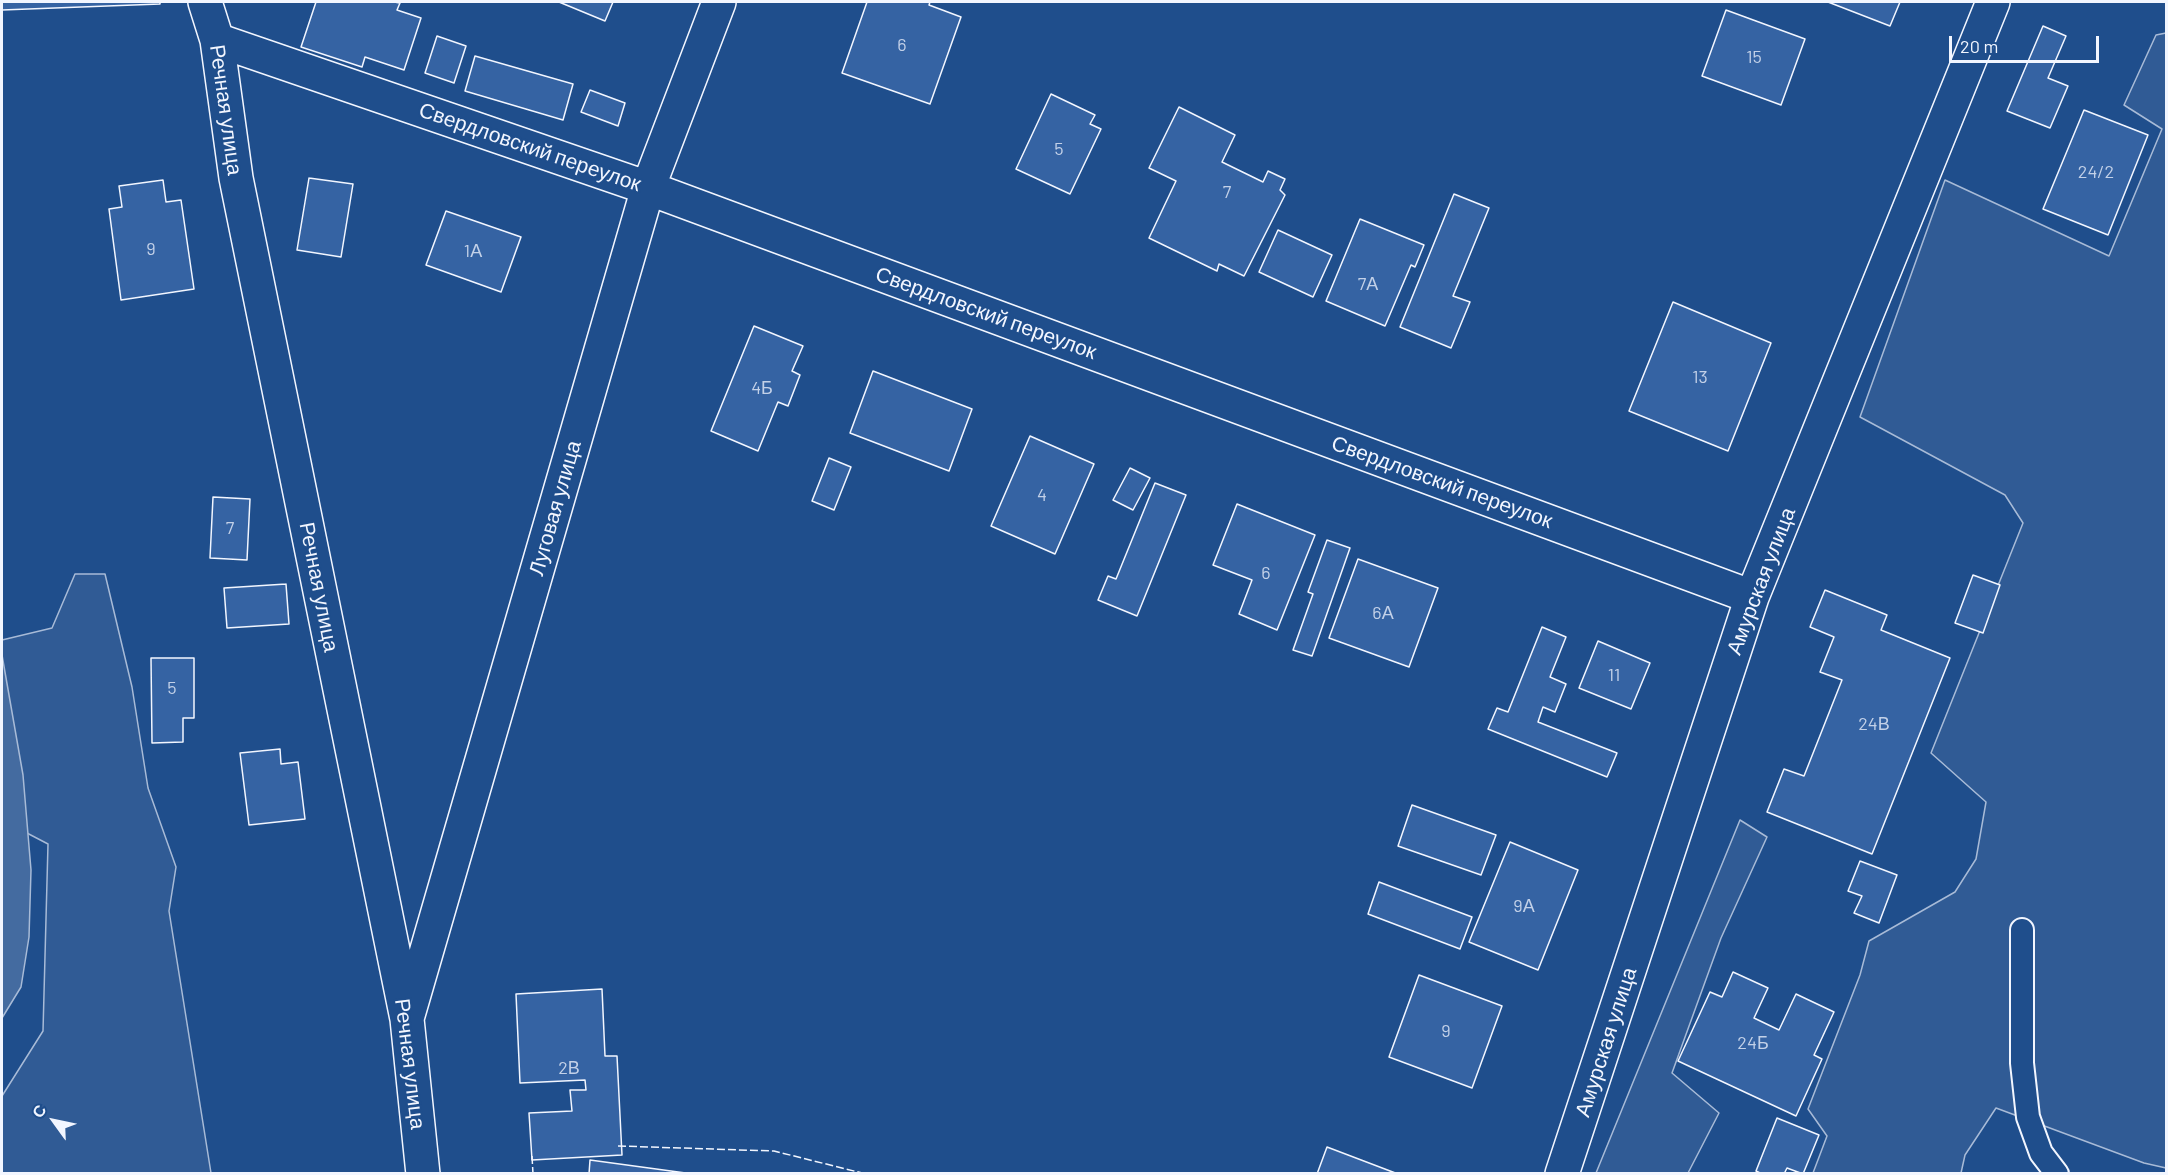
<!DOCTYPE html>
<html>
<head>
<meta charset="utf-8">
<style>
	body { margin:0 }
	#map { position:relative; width:2168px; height:1175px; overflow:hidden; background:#1f4e8c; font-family:Barlow,sans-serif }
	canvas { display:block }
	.frame { position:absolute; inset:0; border:3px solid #f2f6ff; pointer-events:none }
	.north { position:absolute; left:24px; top:1091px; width:60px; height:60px; -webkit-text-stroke:4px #1f4e8c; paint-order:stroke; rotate:303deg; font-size:16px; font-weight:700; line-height:24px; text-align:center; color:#f2f6ff }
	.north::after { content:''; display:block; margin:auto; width:21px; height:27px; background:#f2f6ff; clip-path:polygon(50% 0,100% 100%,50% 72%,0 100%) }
	.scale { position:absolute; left:1949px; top:36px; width:150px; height:27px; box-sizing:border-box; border:3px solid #f2f6ff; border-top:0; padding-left:8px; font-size:18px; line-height:21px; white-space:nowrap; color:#f2f6ff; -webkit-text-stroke:4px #1f4e8c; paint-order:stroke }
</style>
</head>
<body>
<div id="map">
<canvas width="2168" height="1175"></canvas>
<div class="frame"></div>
<div class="north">С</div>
<div class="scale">20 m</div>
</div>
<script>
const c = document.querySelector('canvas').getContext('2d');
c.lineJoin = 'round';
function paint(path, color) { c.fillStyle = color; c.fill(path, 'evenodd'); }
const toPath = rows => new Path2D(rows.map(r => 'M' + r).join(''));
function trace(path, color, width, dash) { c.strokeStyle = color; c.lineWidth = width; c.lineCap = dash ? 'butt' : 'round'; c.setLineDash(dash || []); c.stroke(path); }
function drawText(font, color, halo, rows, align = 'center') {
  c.font = font + ' Barlow,sans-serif'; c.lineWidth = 4.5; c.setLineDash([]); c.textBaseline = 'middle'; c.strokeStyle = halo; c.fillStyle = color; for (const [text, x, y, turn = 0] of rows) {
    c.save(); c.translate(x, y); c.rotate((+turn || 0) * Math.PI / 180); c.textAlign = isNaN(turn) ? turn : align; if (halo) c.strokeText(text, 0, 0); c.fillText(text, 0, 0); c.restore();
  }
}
const built = toPath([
	[2166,33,2166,1168,2144,1163,1996,1108,1965,1155,1961,1173,1813,1173,1827,1136,1808,1109,1860,975,1869,941,1955,892,1976,859,1986,802,1931,753,2023,523,2005,495,1860,417,1945,180,2109,256,2162,129,2124,105,2156,35,2166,33],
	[75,574,105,574,132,687,148,788,176,867,169,911,211,1173,2,1173,2,1096,43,1031,48,844,2,820,2,640,52,628,75,574],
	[1740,820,1767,837,1721,938,1672,1073,1719,1113,1688,1173,1596,1173,1740,820]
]);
paint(built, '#305b95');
trace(built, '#a8bbd7', 1.5);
const water = toPath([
	[2,655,23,775,31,870,29,937,21,987,2,1018,2,655]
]);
paint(water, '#446ba0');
trace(water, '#a8bbd7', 1.5);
const building = toPath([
	[2,2,160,2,160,4,2,10,2,2],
	[316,2,394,2,400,3,397,10,421,18,404,70,365,57,362,67,301,47,316,2],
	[559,2,613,2,605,21,559,2],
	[867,2,930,2,929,5,961,17,930,104,842,73,867,2],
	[1828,2,1900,2,1890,26,1828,2],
	[1726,10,1805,39,1781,105,1702,76,1726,10],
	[2043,26,2066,36,2048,78,2068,86,2050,128,2007,111,2043,26],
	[437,36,466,46,454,83,425,73,437,36],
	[475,56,573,84,563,120,465,91,475,56],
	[590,90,625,103,618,126,581,112,590,90],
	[1051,94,1095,115,1090,124,1101,129,1070,194,1016,169,1051,94],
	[1179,107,1235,135,1222,162,1263,182,1268,171,1285,179,1280,190,1285,195,1244,276,1219,264,1217,271,1149,238,1176,181,1149,168,1179,107],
	[2084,110,2148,135,2108,235,2043,209,2084,110],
	[309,178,353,184,341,257,297,250,309,178],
	[163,180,166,202,181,200,194,289,121,300,109,209,122,207,119,186,163,180],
	[1454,194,1489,208,1453,296,1470,302,1451,348,1400,327,1454,194],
	[446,211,521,237,501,292,426,265,446,211],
	[1360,219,1424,245,1415,267,1411,265,1385,326,1326,301,1360,219],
	[1278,230,1332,255,1313,297,1259,272,1278,230],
	[1673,302,1771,343,1728,451,1629,411,1673,302],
	[754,326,803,346,792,371,800,375,788,406,778,402,758,451,711,431,754,326],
	[873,371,972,409,949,471,850,433,873,371],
	[1030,436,1094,464,1055,554,991,526,1030,436],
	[829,458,851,467,834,510,812,501,829,458],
	[1130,468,1150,478,1133,510,1113,500,1130,468],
	[1155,483,1186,495,1137,616,1098,600,1108,576,1116,579,1155,483],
	[213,497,250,499,247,560,210,558,213,497],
	[1237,504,1315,535,1277,630,1239,614,1252,580,1213,565,1237,504],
	[1327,540,1350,548,1312,656,1293,650,1313,594,1308,592,1327,540],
	[1358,559,1438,588,1409,667,1329,638,1358,559],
	[1973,575,2000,585,1983,633,1955,623,1973,575],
	[286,584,289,624,227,628,224,588,286,584],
	[1825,590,1887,615,1881,630,1950,658,1872,854,1767,812,1784,769,1804,776,1842,680,1820,672,1834,637,1810,627,1825,590],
	[1542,627,1566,637,1550,677,1566,684,1555,712,1543,707,1538,722,1617,753,1607,777,1488,729,1497,708,1508,712,1542,627],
	[1598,641,1650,663,1631,709,1579,688,1598,641],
	[151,658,194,658,194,718,183,718,183,742,152,743,151,658],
	[280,749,281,764,298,762,305,819,249,825,240,753,280,749],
	[1412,805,1496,835,1481,875,1398,846,1412,805],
	[1510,842,1578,870,1538,970,1469,942,1510,842],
	[1860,861,1897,875,1879,923,1854,913,1862,896,1848,891,1860,861],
	[1379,882,1472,917,1460,949,1368,914,1379,882],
	[1733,972,1768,988,1754,1018,1779,1030,1796,994,1834,1012,1814,1055,1822,1059,1796,1116,1678,1061,1710,992,1722,997,1733,972],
	[1419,975,1502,1006,1472,1088,1389,1057,1419,975],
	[602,989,605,1056,617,1056,622,1155,532,1160,529,1113,572,1111,570,1090,586,1090,585,1080,520,1083,516,994,602,989],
	[1777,1118,1819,1135,1803,1174,1787,1168,1784,1174,1762,1174,1756,1171,1777,1118],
	[1327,1147,1398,1174,1317,1174,1327,1147],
	[590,1160,693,1174,589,1174,590,1160]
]);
paint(building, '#3563a3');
trace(building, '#f2f6ff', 1.5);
const service = toPath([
	[2022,930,2022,1063,2028,1117,2041,1153,2057,1174]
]);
const minor = toPath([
	[205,2,217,40,236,178,407,1019,423,1174],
	[217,40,648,188,1752,597],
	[408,1015,648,188,719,2],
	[1562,1174,1752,597,1993,2]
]);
trace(service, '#f2f6ff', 26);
trace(minor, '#f2f6ff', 36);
trace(service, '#1f4e8c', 22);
trace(minor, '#1f4e8c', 33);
trace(toPath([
	[618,1146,774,1151,866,1174],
	[532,1156,533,1174]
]), '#f2f6ff', 1.5, [8, 3]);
drawText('18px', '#c3d1e8', null, [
	["6",902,45],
	["15",1754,57],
	["5",1059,149],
	["24/2",2096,172],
	["7",1227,192],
	["9",151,249],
	["1А",473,251],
	["7А",1368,284],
	["13",1700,377],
	["4Б",762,388],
	["4",1042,495],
	["7",230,528],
	["6",1266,573],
	["6А",1383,613],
	["11",1614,675],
	["5",172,688],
	["24В",1874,724],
	["9А",1524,906],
	["9",1446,1031],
	["24Б",1753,1043],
	["2В",569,1068]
]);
drawText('21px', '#f2f6ff', '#1f4e8c', [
	["Речная улица",226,110,82],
	["Свердловский переулок",530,147,19],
	["Свердловский переулок",986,313,20],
	["Свердловский переулок",1442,482,20],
	["Луговая улица",555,508,-74],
	["Амурская улица",1761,581,-69],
	["Речная улица",319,587,79],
	["Амурская улица",1606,1042,-72],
	["Речная улица",410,1064,83]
]);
</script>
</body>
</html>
